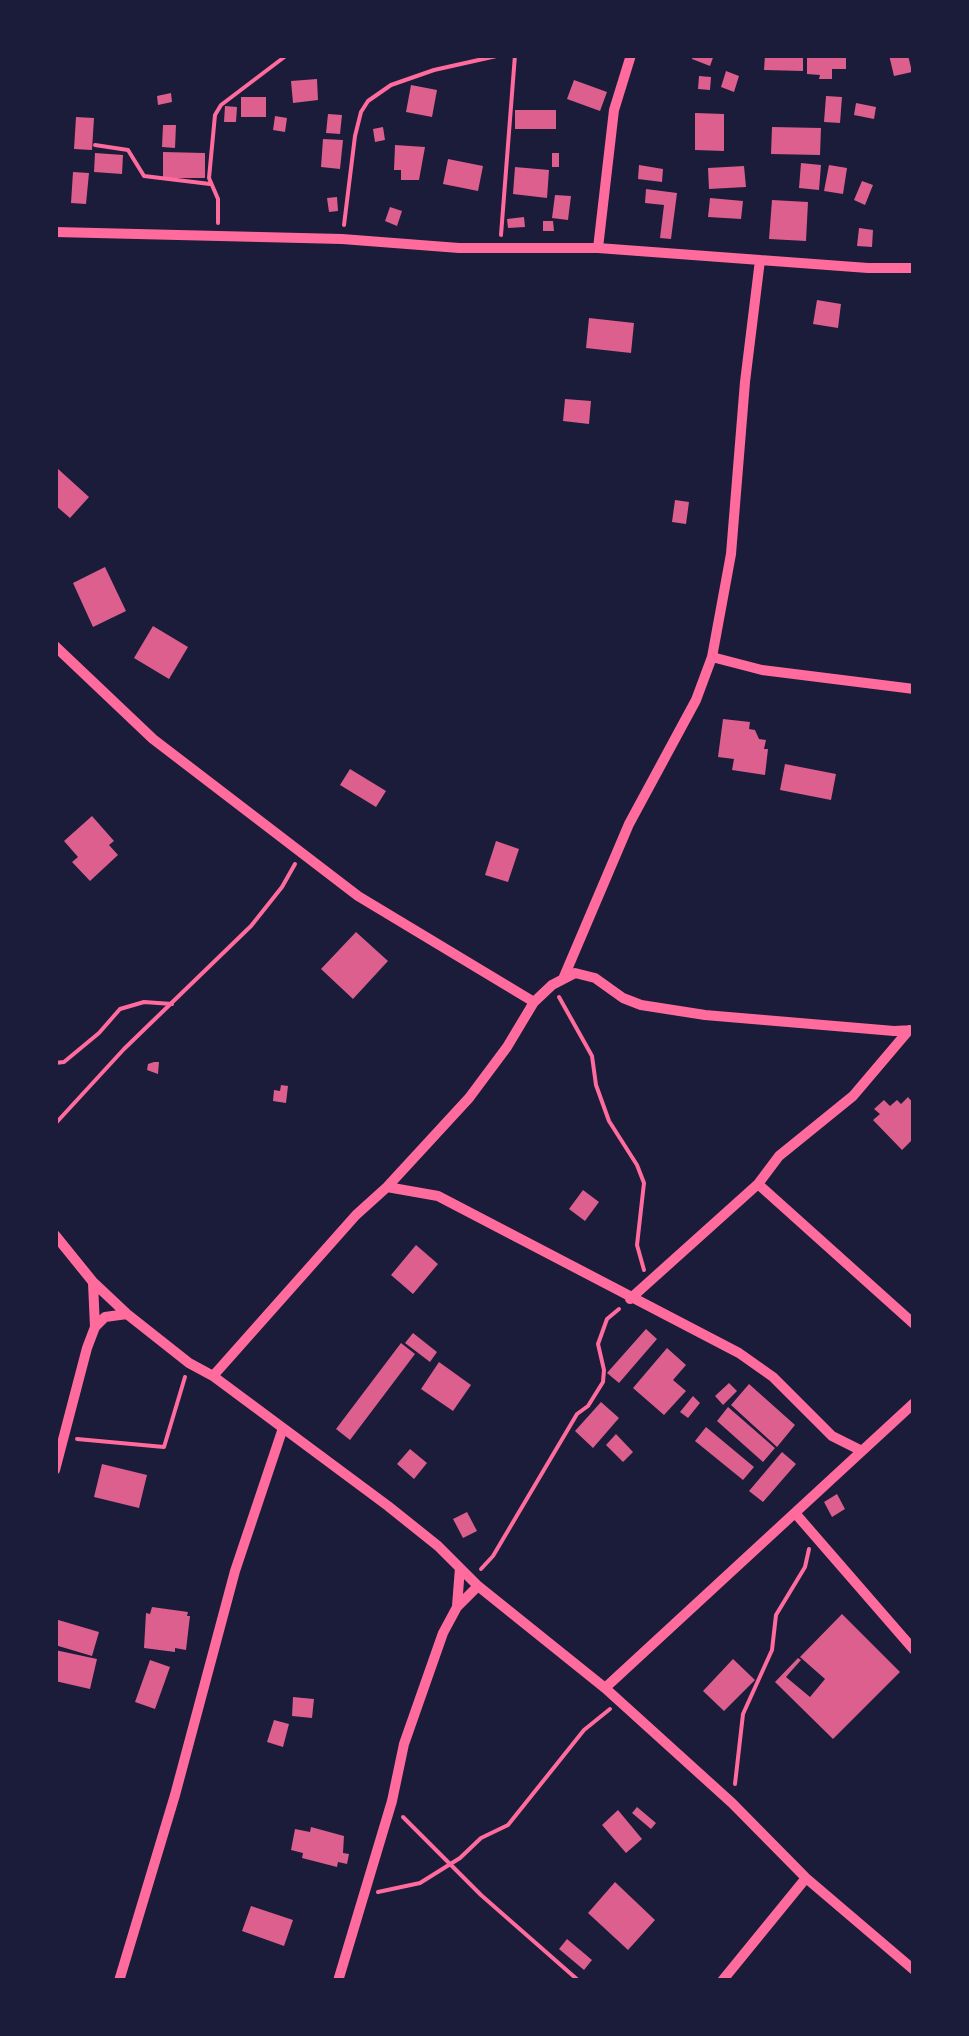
<!DOCTYPE html>
<html>
<head>
<meta charset="utf-8">
<style>
	body { margin:0 }
	#map { position:relative; width:969px; height:2036px; overflow:hidden; background:#1b1b3a; font-family:Manrope,sans-serif }
	canvas { display:block }
	.frame { position:absolute; inset:0; border:58px solid #1b1b3a; pointer-events:none }
</style>
</head>
<body>
<div id="map">
<canvas width="969" height="2036"></canvas>
<div class="frame"></div>
</div>
<script>
const c = document.querySelector('canvas').getContext('2d');
c.lineJoin = 'round';
function paint(path, color) { c.fillStyle = color; c.fill(path, 'evenodd'); }
const toPath = rows => new Path2D(rows.map(r => 'M' + r).join(''));
function trace(path, color, width, dash) { c.strokeStyle = color; c.lineWidth = width; c.lineCap = dash ? 'butt' : 'round'; c.setLineDash(dash || []); c.stroke(path); }
paint(toPath([
	[693,55,714,55,710,66,692,59],
	[765,55,803,55,803,71,764,70],
	[807,55,846,55,846,69,832,69,832,79,819,79,820,75,807,74],
	[889,55,908,55,912,72,894,76],
	[726,71,739,76,734,92,721,87],
	[699,76,711,77,710,90,698,89],
	[317,79,318,100,293,103,291,81],
	[574,80,607,92,600,111,567,99],
	[411,85,437,90,432,117,406,112],
	[171,93,172,102,158,105,157,96],
	[826,96,842,97,840,123,824,122],
	[241,97,266,97,266,117,241,117],
	[856,103,876,107,874,119,854,115],
	[225,106,237,107,236,122,224,122],
	[515,110,556,110,556,129,515,129],
	[695,113,724,114,724,151,695,150],
	[328,114,342,115,340,134,326,133],
	[275,116,287,118,285,132,273,130],
	[76,117,94,118,92,150,74,149],
	[163,125,176,125,175,148,162,147],
	[383,127,385,140,375,142,373,129],
	[772,127,821,128,820,155,771,154],
	[323,139,343,140,340,169,321,167],
	[395,145,425,147,419,180,401,180,401,170,394,170],
	[163,152,205,153,205,178,163,178],
	[95,153,123,155,122,174,94,172],
	[552,153,559,153,559,167,552,167],
	[448,159,483,166,478,191,443,184],
	[801,163,821,165,819,190,799,188],
	[639,165,663,169,662,182,638,179],
	[829,165,847,168,843,194,824,191],
	[744,166,746,187,709,189,708,168],
	[515,167,549,170,547,198,513,194],
	[73,172,89,173,86,204,71,203],
	[862,181,873,185,865,205,854,200],
	[646,189,677,193,671,239,660,238,664,205,645,203],
	[555,195,571,196,568,220,552,218],
	[337,197,338,211,329,212,327,198],
	[710,198,743,201,741,219,708,217],
	[772,200,808,202,806,241,769,239],
	[390,207,402,211,397,226,385,221],
	[524,217,525,227,508,228,507,219],
	[543,221,553,221,554,231,543,231],
	[859,228,873,230,872,247,857,246],
	[817,300,841,304,838,328,813,324],
	[589,318,634,323,631,353,586,348],
	[565,399,591,401,589,424,563,421],
	[57,468,89,497,70,518,55,505],
	[675,500,689,502,686,524,672,522],
	[105,567,126,611,93,627,73,583],
	[153,626,188,647,169,679,134,658],
	[723,719,750,722,749,729,755,730,759,739,766,740,764,749,768,749,765,775,732,770,734,759,718,757],
	[785,764,836,774,831,800,780,790],
	[350,769,386,791,376,807,340,785],
	[92,816,114,841,109,845,118,855,90,881,72,862,78,857,64,841],
	[496,841,519,849,508,882,485,875],
	[356,932,388,961,353,999,321,969],
	[154,1062,159,1062,158,1074,147,1070,148,1064],
	[281,1085,288,1086,286,1103,273,1101,274,1090,280,1091],
	[908,1097,914,1104,914,1138,902,1150,873,1120,880,1114,874,1109,884,1100,890,1106,897,1100,901,1104],
	[583,1190,599,1202,585,1221,569,1209],
	[416,1245,438,1264,413,1294,391,1275],
	[646,1329,657,1339,619,1383,607,1373],
	[413,1333,437,1352,430,1362,405,1343],
	[401,1343,415,1354,350,1440,336,1429],
	[667,1348,686,1365,673,1380,686,1391,664,1415,633,1388],
	[439,1362,471,1385,453,1411,421,1389],
	[729,1383,737,1391,723,1405,715,1396],
	[749,1384,795,1425,777,1447,731,1405],
	[693,1396,700,1403,688,1418,680,1412],
	[601,1402,619,1418,593,1448,575,1431],
	[728,1407,775,1448,763,1462,717,1421],
	[706,1427,754,1467,743,1480,695,1441],
	[616,1434,633,1452,623,1462,606,1445],
	[410,1449,427,1463,414,1479,397,1464],
	[782,1452,796,1464,763,1502,749,1491],
	[102,1464,147,1475,139,1508,94,1497],
	[837,1494,845,1509,832,1517,824,1502],
	[467,1512,477,1531,463,1538,453,1519],
	[152,1607,188,1612,187,1616,190,1616,186,1650,175,1648,175,1652,144,1648,146,1613,150,1614],
	[842,1614,900,1672,833,1739,775,1682,798,1658,801,1660,786,1677,810,1697,825,1679,800,1657],
	[55,1619,99,1632,92,1656,55,1645],
	[55,1650,97,1659,90,1689,55,1681],
	[733,1659,755,1680,724,1711,703,1691],
	[150,1660,170,1667,155,1709,135,1702],
	[293,1697,314,1699,312,1718,292,1716],
	[274,1720,289,1724,283,1747,267,1742],
	[637,1807,656,1823,651,1829,632,1813],
	[618,1810,642,1839,626,1853,602,1825],
	[311,1827,344,1836,343,1853,349,1854,347,1864,338,1862,337,1867,302,1858,303,1853,291,1850,295,1829,310,1832],
	[615,1882,655,1920,628,1950,588,1913],
	[251,1906,293,1920,284,1946,242,1931],
	[567,1939,592,1960,584,1970,559,1949]
]), '#dd5f8e');
trace(toPath([
	[95,145,128,150,144,176,210,184],
	[218,223,218,199,209,178,215,115,221,105,287,55],
	[344,225,355,136,361,112,368,101,391,85,434,70,501,55],
	[501,235,515,55],
	[559,997,592,1056,596,1085,609,1121,637,1165,644,1183,637,1245,644,1270],
	[55,1063,64,1062,99,1033,120,1009,144,1002,172,1004],
	[55,1124,124,1049,251,926,282,887,295,864],
	[77,1439,164,1447,185,1377],
	[481,1569,493,1556,577,1414,588,1406,603,1382,604,1370,598,1344,607,1319,619,1309],
	[735,1784,743,1714,772,1650,776,1615,805,1567,809,1549],
	[403,1817,481,1895,579,1981],
	[378,1892,420,1883,460,1858,481,1838,508,1825,584,1730,610,1709]
]), '#ff6b9d', 4);
trace(toPath([
	[55,232,342,239,459,248,598,248,868,268,914,268],
	[598,248,614,110,631,55],
	[55,646,153,739,358,896,534,1002,552,985,575,973,595,978,623,998,641,1005,705,1015,894,1031,914,1030],
	[712,657,762,670,914,689],
	[563,979,629,824,696,700,712,657,731,554,745,382,760,260],
	[758,1184,914,1324],
	[387,1187,438,1196,739,1353,773,1377,832,1436,862,1451],
	[55,1235,93,1282,127,1314,189,1363,213,1376,388,1506,438,1546,478,1586,605,1688,732,1803,806,1878,914,1970],
	[93,1283,95,1327],
	[630,1299,758,1184,779,1156,853,1096,909,1030],
	[213,1376,356,1215,387,1187,469,1098,507,1047,534,1002],
	[55,1470,87,1348,95,1327,105,1317,127,1314],
	[795,1513,914,1650],
	[457,1606,460,1568],
	[605,1688,914,1403],
	[119,1981,175,1795,235,1571,283,1428],
	[338,1981,392,1801,404,1744,443,1633,457,1607,478,1586],
	[722,1981,806,1878]
]), '#ff6b9d', 10);
</script>
</body>
</html>
